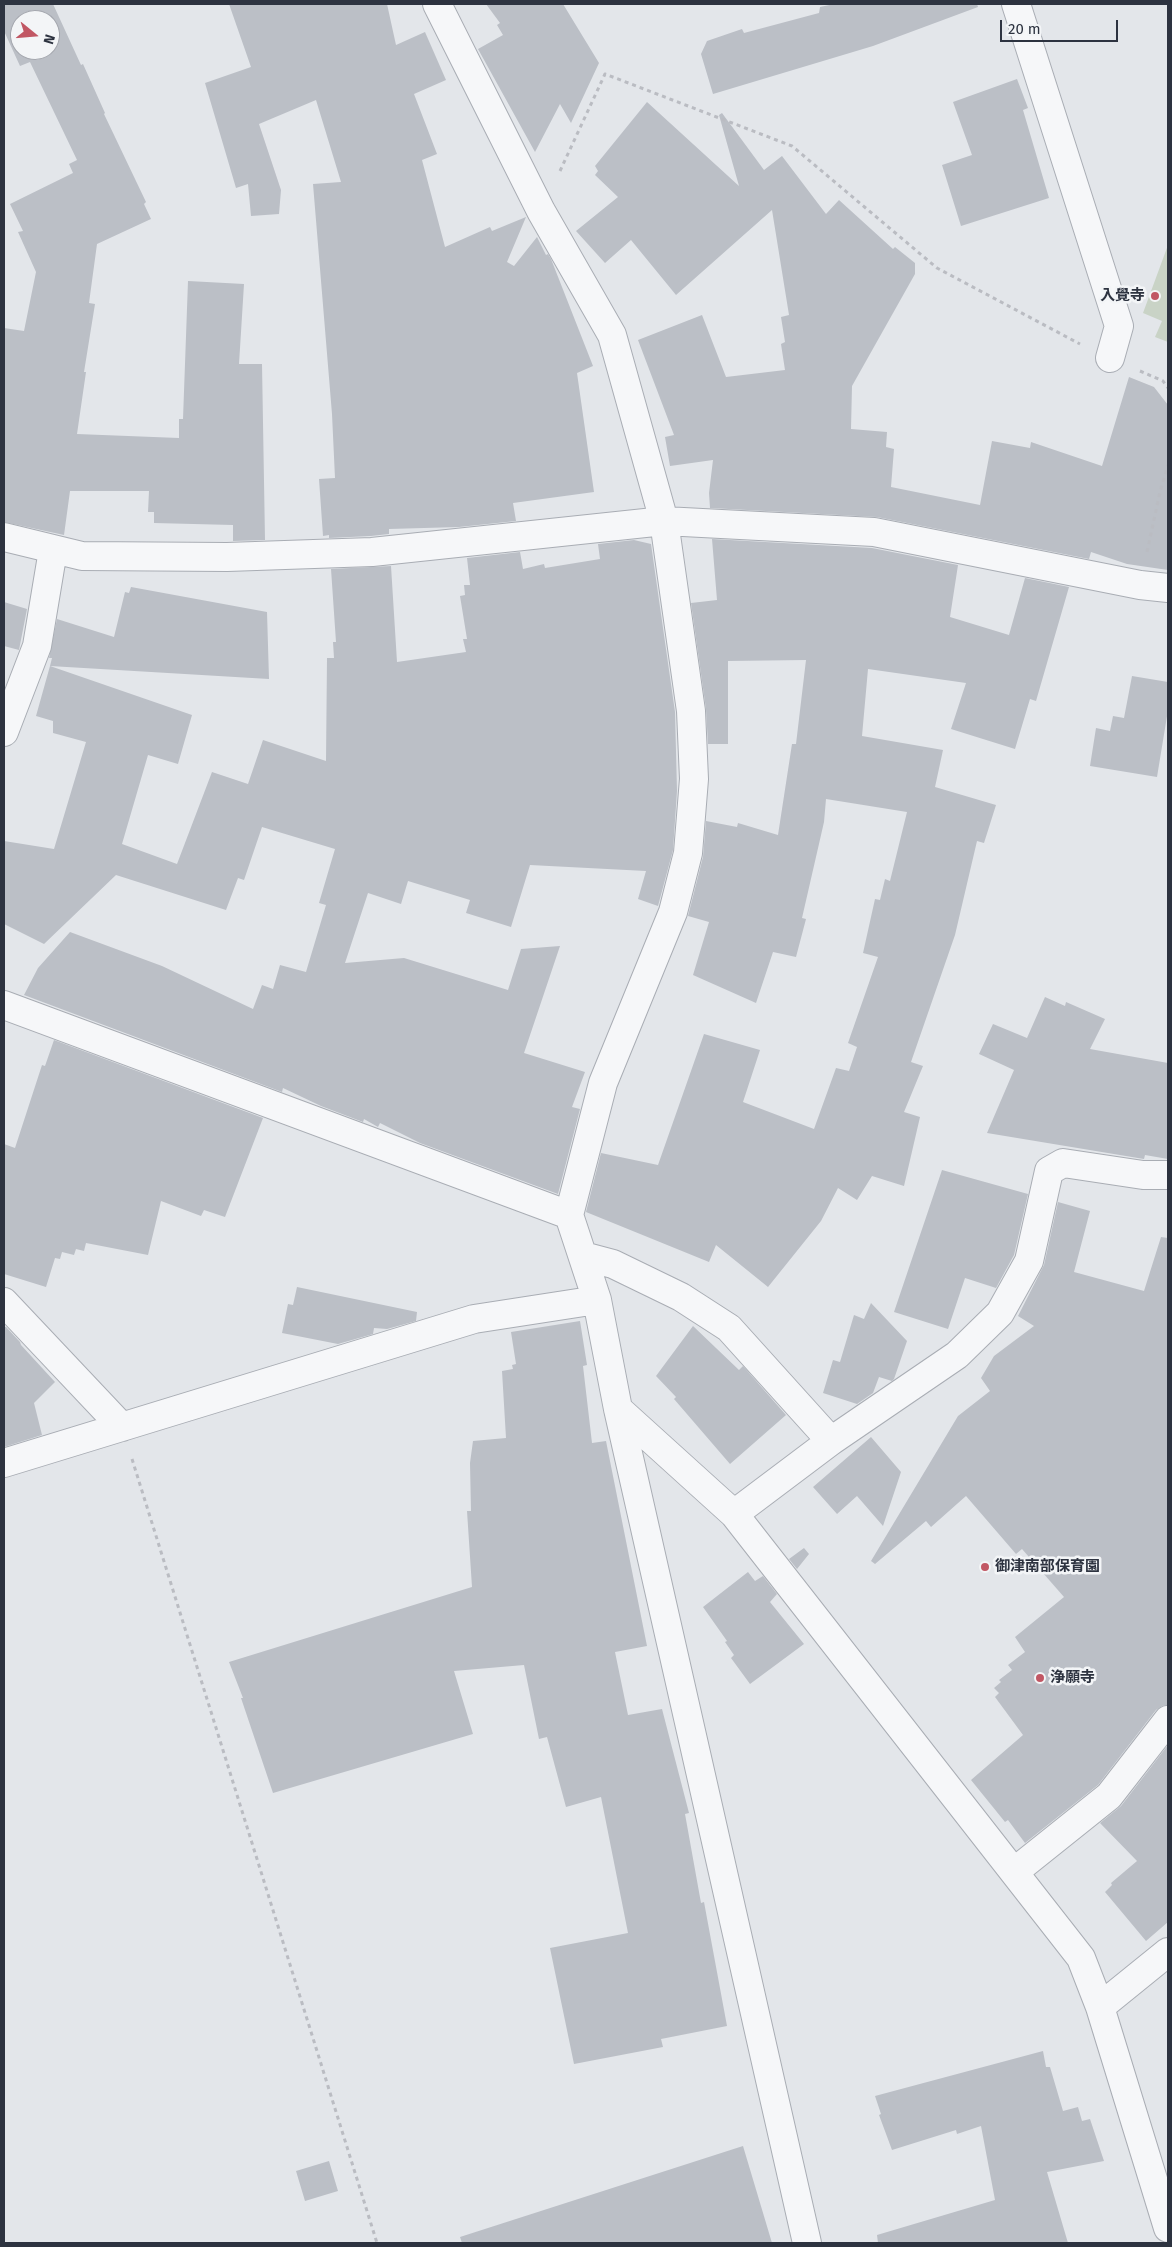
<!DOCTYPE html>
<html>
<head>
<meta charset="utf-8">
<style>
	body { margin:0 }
	#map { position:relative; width:1172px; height:2247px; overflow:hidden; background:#e3e6ea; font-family:"Fira Sans",sans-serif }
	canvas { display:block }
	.frame { position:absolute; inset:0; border:5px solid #2d3340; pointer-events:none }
	.north { position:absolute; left:10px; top:10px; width:50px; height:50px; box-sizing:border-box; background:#f3f5f7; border:1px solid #a4a7ae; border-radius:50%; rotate:107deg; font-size:14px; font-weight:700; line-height:20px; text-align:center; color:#2d3340 }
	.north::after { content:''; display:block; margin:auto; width:18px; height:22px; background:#c15764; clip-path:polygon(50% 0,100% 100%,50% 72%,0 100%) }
	.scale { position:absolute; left:1000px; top:20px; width:118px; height:22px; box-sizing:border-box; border:2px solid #2d3340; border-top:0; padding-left:6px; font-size:15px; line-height:18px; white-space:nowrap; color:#2d3340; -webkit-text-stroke:4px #f3f5f7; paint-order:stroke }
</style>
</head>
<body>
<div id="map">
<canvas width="1172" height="2247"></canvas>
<div class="frame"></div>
<div class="north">N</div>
<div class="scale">20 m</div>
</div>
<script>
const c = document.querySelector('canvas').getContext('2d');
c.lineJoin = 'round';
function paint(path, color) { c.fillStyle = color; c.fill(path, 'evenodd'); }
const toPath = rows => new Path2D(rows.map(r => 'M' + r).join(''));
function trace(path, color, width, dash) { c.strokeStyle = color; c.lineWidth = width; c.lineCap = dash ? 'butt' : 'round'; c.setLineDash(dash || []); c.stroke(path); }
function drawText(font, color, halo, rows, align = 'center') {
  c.font = font + ' "Fira Sans","Noto Sans JP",sans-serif'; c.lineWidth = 5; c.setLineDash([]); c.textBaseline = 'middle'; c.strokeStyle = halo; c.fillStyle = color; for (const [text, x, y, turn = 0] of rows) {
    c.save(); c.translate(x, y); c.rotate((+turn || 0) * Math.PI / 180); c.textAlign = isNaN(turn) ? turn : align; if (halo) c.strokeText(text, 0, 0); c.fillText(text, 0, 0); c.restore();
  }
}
paint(toPath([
	[1168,245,1168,342,1155,337,1162,321,1143,313]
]), '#c9d3c6');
paint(toPath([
	[4,4,53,4,81,65,83,64,105,113,104,114,146,202,144,204,151,219,97,244,89,303,95,304,84,372,86,372,77,434,179,438,179,419,183,419,188,281,244,284,239,364,262,364,265,540,233,541,233,525,154,523,154,512,148,512,149,491,70,491,64,535,4,522,4,328,24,331,36,272,18,232,23,231,10,204,73,173,69,164,77,160,30,62,20,66,4,31],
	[20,20,50,20,50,50,20,50],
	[229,4,387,4,396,45,425,32,446,80,414,94,437,154,422,160,445,247,490,227,492,231,526,217,507,262,514,266,537,237,546,255,548,254,551,259,593,366,577,373,594,492,513,503,516,521,459,527,389,529,389,534,371,536,329,538,329,535,323,536,319,479,335,478,332,414,313,184,341,182,316,100,259,124,281,190,279,214,251,216,248,184,236,188,205,83,251,67],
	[486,4,563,4,599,63,571,123,560,104,535,152,478,49,503,35,497,25,500,23],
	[834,4,977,4,978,7,873,46,713,94,701,54,707,41,742,29,744,33,819,13,820,7],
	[1017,79,1028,108,1023,110,1049,198,961,226,942,165,972,155,953,102],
	[647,102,739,186,719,115,722,113,764,170,782,156,826,214,839,200,893,249,895,247,915,263,915,274,852,386,851,429,887,432,886,447,894,449,891,487,980,505,992,441,1030,448,1031,442,1102,466,1129,377,1154,387,1168,405,1168,570,1127,564,1091,552,1089,559,877,517,710,508,709,493,713,460,670,466,665,437,674,435,638,340,702,315,726,377,785,370,781,344,785,342,781,317,789,315,772,210,676,295,631,240,605,263,576,231,618,197,595,175,598,171,595,166],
	[712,539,872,548,958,565,950,617,1009,635,1025,578,1069,587,1036,701,1030,699,1015,749,951,729,966,683,868,669,862,736,943,750,935,787,996,805,984,843,977,841,955,935,911,1062,923,1066,904,1112,920,1117,904,1186,872,1176,857,1200,838,1188,821,1221,768,1287,716,1245,709,1262,586,1212,601,1153,658,1165,704,1034,760,1050,743,1102,814,1129,836,1068,849,1071,857,1047,848,1043,878,957,863,953,875,899,880,900,885,879,890,881,907,812,826,799,824,822,802,918,806,919,796,957,773,952,756,1003,693,975,709,922,688,916,703,857,706,821,737,827,738,823,778,835,792,744,796,744,806,660,728,661,728,744,708,744,706,709,691,603,717,600],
	[634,540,651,544,675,712,677,791,673,850,658,906,638,899,646,871,530,865,511,927,466,913,470,900,408,881,401,904,368,893,345,963,404,958,508,990,521,949,560,946,524,1053,585,1072,572,1107,580,1109,558,1194,420,1143,380,1123,378,1127,364,1119,363,1122,321,1106,283,1088,282,1092,24,995,38,968,70,932,162,966,253,1009,262,985,273,989,280,965,306,972,326,905,319,903,335,849,262,827,244,880,238,878,226,910,116,875,44,944,4,924,4,841,54,849,86,742,53,733,53,721,36,716,50,666,192,715,178,764,148,755,122,844,177,864,212,772,248,784,263,740,326,761,327,658,334,658,333,642,336,642,331,569,391,566,397,662,466,652,463,639,467,639,460,596,465,595,464,585,470,585,467,558,520,552,523,569,544,564,545,568,600,559,598,544],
	[131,587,267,612,269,679,50,666,52,658,49,658,57,619,114,637,125,592,129,593],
	[4,602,27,609,19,650,4,646],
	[1132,676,1168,682,1168,710,1157,777,1090,766,1096,728,1110,731,1113,716,1124,718],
	[1045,997,1065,1006,1066,1002,1105,1019,1090,1049,1168,1063,1168,1159,1145,1155,1144,1159,987,1133,1014,1070,979,1054,993,1024,1027,1038],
	[54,1040,263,1118,225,1217,204,1210,201,1216,161,1201,148,1255,86,1243,84,1251,76,1249,74,1255,62,1252,60,1259,55,1258,46,1287,4,1274,4,1144,15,1148,42,1065,45,1066],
	[942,1170,1028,1194,1014,1255,996,1288,965,1278,948,1329,894,1312],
	[1058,1202,1090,1211,1074,1272,1144,1291,1161,1237,1168,1238,1168,1705,1162,1706,1156,1710,1098,1785,1025,1843,1008,1820,1005,1822,971,1780,1023,1735,995,1697,999,1693,994,1688,1001,1682,999,1680,1012,1670,1008,1665,1025,1652,1015,1637,1064,1597,1022,1549,1016,1554,966,1496,931,1527,926,1521,875,1564,871,1561,958,1416,990,1391,981,1378,994,1356,1034,1326,1018,1316,1044,1265],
	[297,1287,417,1312,416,1321,387,1329,374,1328,373,1334,338,1344,282,1333,288,1304,293,1305],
	[871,1303,907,1341,894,1379,892,1381,879,1377,873,1393,857,1404,823,1393,833,1360,840,1362,854,1315,864,1319],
	[580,1321,587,1365,583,1366,592,1443,606,1441,647,1646,615,1652,628,1715,662,1709,689,1813,685,1814,701,1903,704,1902,727,2026,661,2039,663,2047,574,2064,550,1948,628,1933,601,1797,566,1807,547,1737,539,1739,524,1665,454,1671,473,1734,273,1793,241,1698,243,1698,229,1662,472,1587,467,1511,471,1511,470,1463,473,1441,506,1438,502,1371,513,1369,512,1365,516,1364,511,1332],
	[693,1326,739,1370,743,1366,786,1415,730,1464,674,1399,676,1397,656,1376],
	[4,1327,6,1327,20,1342,21,1345,55,1382,34,1403,42,1435,4,1447],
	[871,1437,901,1472,883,1526,857,1496,837,1514,813,1487],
	[804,1548,809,1554,797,1569,789,1559],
	[748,1572,755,1581,763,1576,777,1594,770,1602,804,1644,750,1684,731,1658,734,1655,725,1642,727,1641,703,1607],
	[1168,1745,1168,1922,1146,1941,1105,1892,1112,1885,1111,1883,1137,1861,1100,1823,1121,1806],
	[1043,2051,1046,2067,1050,2067,1063,2111,1078,2107,1082,2121,1090,2119,1104,2161,1047,2172,1068,2243,878,2243,877,2235,995,2200,981,2126,957,2134,956,2130,892,2150,879,2115,881,2114,875,2096],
	[743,2146,772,2243,462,2243,460,2237],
	[329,2161,338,2191,305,2201,296,2171]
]), '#bbbfc6');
const minor = toPath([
	[437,4,541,211,612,335,664,521,691,711,694,779,688,853,673,912,603,1083,569,1215,597,1300,618,1409,807,2243],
	[1016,4,1119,326,1110,358],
	[4,537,82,556,227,557,372,552,664,521,874,532,1140,585,1168,588],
	[4,732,37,646,53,550],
	[4,1005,569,1215],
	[583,1256,613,1264,681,1297,729,1328,831,1441],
	[4,1302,122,1427],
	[618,1409,734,1514,1081,1958,1100,2007,1168,2228],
	[4,1463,474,1319,597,1300],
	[734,1514,831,1441,957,1355,1000,1313,1029,1261,1049,1171,1063,1163,1143,1175,1168,1175],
	[1014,1872,1109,1796,1168,1720],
	[1100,2007,1168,1952]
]);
trace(minor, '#a9adb4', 30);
trace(toPath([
	[560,171,605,74,792,146,937,268,1080,344],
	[1140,371,1163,381,1168,388],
	[1147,552,1160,492,1168,465],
	[132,1459,377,2243]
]), '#babcc2', 3, [4, 4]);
trace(minor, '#f6f7f9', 28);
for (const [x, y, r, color] of [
	[1155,296,5,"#c15764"],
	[985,1567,5,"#c15764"],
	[1040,1678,5,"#c15764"]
]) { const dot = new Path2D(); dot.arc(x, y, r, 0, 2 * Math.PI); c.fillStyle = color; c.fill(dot); trace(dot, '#f3f5f7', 2); }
drawText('bold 15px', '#2d3340', '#f3f5f7', [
	["入覺寺",1145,296,"right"],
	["御津南部保育園",995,1567],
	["浄願寺",1050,1678]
], 'left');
</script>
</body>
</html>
